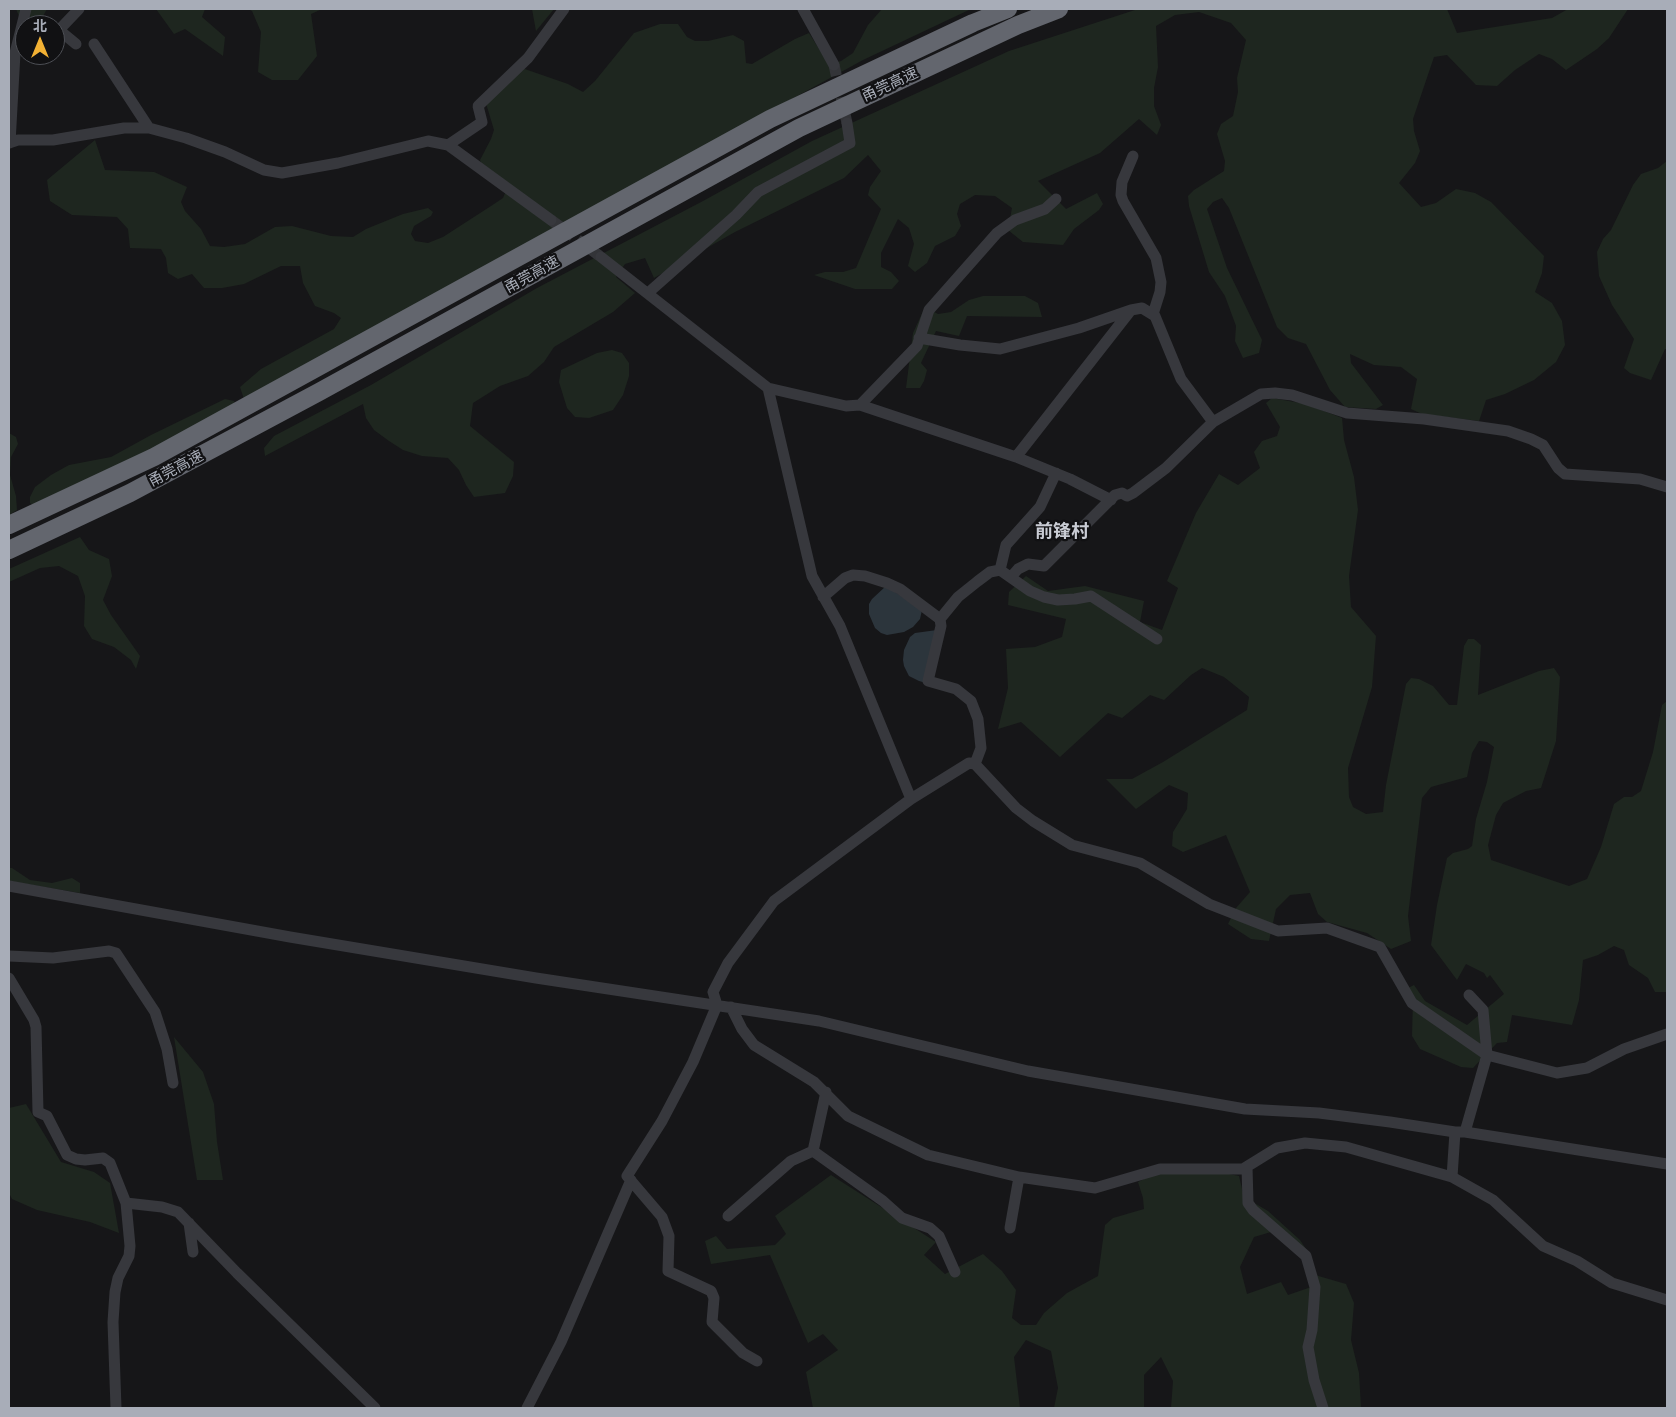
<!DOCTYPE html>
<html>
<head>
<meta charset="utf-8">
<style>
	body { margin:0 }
	#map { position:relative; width:1676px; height:1417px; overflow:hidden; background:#161618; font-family:"Open Sans","Noto Sans SC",sans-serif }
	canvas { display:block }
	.frame { position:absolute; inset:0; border:10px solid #a8adb8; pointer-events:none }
	.north { position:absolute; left:15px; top:15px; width:50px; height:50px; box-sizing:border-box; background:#111113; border:1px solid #4d4f55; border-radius:50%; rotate:0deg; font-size:14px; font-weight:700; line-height:20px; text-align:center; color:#a8adb8 }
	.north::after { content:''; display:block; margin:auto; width:18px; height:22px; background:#f2b134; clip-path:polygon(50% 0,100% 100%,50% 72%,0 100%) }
</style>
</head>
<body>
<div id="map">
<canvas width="1676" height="1417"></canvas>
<div class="frame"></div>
<div class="north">北</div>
</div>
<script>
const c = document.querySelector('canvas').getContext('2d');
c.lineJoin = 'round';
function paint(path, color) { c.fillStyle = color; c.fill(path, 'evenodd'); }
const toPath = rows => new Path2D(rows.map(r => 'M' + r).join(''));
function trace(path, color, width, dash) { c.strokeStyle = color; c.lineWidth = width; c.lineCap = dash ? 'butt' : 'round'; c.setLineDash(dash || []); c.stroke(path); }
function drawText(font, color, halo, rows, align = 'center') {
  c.font = font + ' "Open Sans","Noto Sans SC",sans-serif'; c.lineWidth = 4.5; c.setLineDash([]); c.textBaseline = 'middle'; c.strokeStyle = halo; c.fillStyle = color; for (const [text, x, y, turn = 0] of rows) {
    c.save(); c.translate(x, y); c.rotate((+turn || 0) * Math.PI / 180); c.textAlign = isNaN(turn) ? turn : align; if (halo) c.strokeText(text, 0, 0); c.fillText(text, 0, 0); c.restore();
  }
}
paint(toPath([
	[16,9,47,9,38,25,25,25,25,31],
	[156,9,205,9,202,17,225,37,223,56,185,29,174,34],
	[248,9,322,9,311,14,317,56,298,80,272,80,258,72,261,32,252,11],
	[532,9,554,9,536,31],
	[882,9,971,9,863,60,244,399,240,387,261,369,334,329,341,318,334,313,315,306,303,283,300,266,281,266,244,284,222,288,204,288,192,274,178,279,168,273,166,258,161,249,130,248,128,229,117,217,72,215,50,201,47,180,95,140,105,170,154,172,187,187,181,202,185,211,201,229,210,246,224,247,245,244,275,227,292,226,331,236,353,237,366,229,403,214,428,208,433,212,431,216,414,226,411,234,415,241,428,243,443,237,491,206,503,198,506,191,482,166,480,160,491,139,494,130,485,100,519,67,568,84,583,92,595,81,634,33,660,24,678,24,687,37,695,41,708,41,733,35,744,41,746,63,752,64,795,39,809,33,829,65,841,61,853,53,868,25],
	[1138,9,1447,9,1457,33,1552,18,1568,9,1628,9,1609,38,1597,49,1566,70,1552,59,1539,54,1515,70,1497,86,1476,85,1447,55,1434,57,1413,119,1414,131,1420,151,1415,163,1399,183,1421,207,1436,203,1456,189,1475,193,1491,202,1544,256,1542,273,1535,292,1552,303,1562,321,1565,345,1556,362,1534,380,1505,394,1486,400,1479,421,1422,414,1411,409,1417,379,1401,367,1374,365,1350,354,1351,363,1383,405,1376,409,1345,407,1330,390,1306,344,1288,338,1277,327,1229,208,1222,198,1213,202,1207,209,1227,268,1262,340,1259,353,1243,358,1235,341,1236,326,1225,296,1209,272,1189,206,1188,196,1194,190,1224,171,1225,161,1217,134,1221,124,1233,116,1238,92,1237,78,1246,40,1231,23,1199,12,1175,15,1156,26,1158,67,1154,88,1154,106,1161,125,1157,135,1139,119,1100,153,1038,181,1066,209,1097,193,1103,204,1099,210,1074,229,1063,245,1023,242,1008,230,1012,208,995,196,975,195,960,204,957,214,961,226,955,236,935,246,927,263,915,272,908,266,914,244,909,228,898,219,881,253,881,267,891,272,899,281,892,289,855,289,814,275,825,272,843,272,856,268,881,209,868,195,870,187,881,171,868,155,844,178,735,232,654,278,645,258,625,264,616,277,635,293,613,312,554,347,544,362,528,376,500,386,473,403,470,426,514,462,513,476,505,493,474,497,466,485,459,470,448,458,422,456,403,450,389,441,374,430,366,418,363,404,265,456,264,448,274,436,371,385,537,288,703,201,812,141,1009,51],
	[1667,161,1667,349,1665,349,1651,380,1630,373,1624,368,1634,339,1612,305,1599,276,1597,252,1603,239,1611,230,1633,185,1641,174,1658,168],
	[983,296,1025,296,1038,303,1042,317,967,316,959,336,936,331,921,363,927,370,924,381,920,388,906,388,913,333,925,307,938,314,951,312,969,300],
	[612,350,622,353,629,363,629,376,623,395,613,410,589,418,575,417,567,408,559,382,561,370,597,353],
	[1272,398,1306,404,1342,418,1344,440,1354,477,1358,510,1349,576,1351,607,1376,636,1372,687,1348,768,1349,797,1353,807,1366,814,1383,812,1386,785,1406,684,1411,678,1419,679,1433,686,1449,705,1457,705,1464,646,1468,639,1474,639,1481,645,1478,695,1539,671,1554,668,1560,677,1556,741,1541,788,1526,791,1503,803,1496,815,1488,845,1491,860,1569,886,1587,879,1601,847,1614,804,1624,797,1632,797,1641,791,1653,752,1662,705,1667,701,1667,992,1655,992,1648,978,1629,965,1624,950,1614,946,1598,955,1583,960,1579,1000,1572,1025,1512,1015,1507,1042,1497,1043,1473,1068,1461,1067,1420,1049,1412,1036,1413,999,1408,988,1414,985,1425,1001,1467,1025,1504,994,1490,975,1487,978,1484,973,1466,964,1457,980,1431,945,1437,905,1447,858,1453,853,1468,849,1472,846,1476,819,1487,782,1494,747,1487,742,1479,741,1472,753,1467,777,1431,787,1422,798,1408,916,1411,941,1391,949,1367,933,1327,922,1318,914,1310,893,1290,895,1276,909,1269,941,1251,939,1228,924,1236,908,1250,892,1226,835,1183,852,1172,846,1173,832,1187,809,1188,793,1169,785,1136,809,1106,779,1132,779,1163,762,1247,710,1249,697,1224,677,1202,668,1191,675,1164,700,1150,695,1122,718,1108,713,1060,757,1021,722,998,729,1008,688,1006,649,1035,647,1062,637,1066,619,1008,605,1009,592,1026,576,1048,591,1085,586,1144,601,1140,622,1162,630,1178,588,1167,581,1196,513,1219,474,1238,485,1260,468,1254,452,1262,441,1277,436,1280,427,1266,403],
	[225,399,234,401,235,404,129,461,34,506,30,503,30,497,35,487,51,475,69,465,111,457,151,435],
	[9,433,16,437,18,444,11,457,10,475,16,496,17,510,9,515],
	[80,537,89,550,109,559,112,576,103,600,111,615,140,656,136,669,131,660,114,647,92,639,84,626,85,596,78,576,59,566,40,568,9,582,9,569],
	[9,868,12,868,30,880,52,883,72,878,80,883,80,893,9,881],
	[174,1037,203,1072,214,1104,217,1142,223,1180,197,1180],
	[26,1104,61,1162,94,1172,110,1183,119,1233,90,1222,37,1210,12,1199,9,1193,9,1108],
	[1219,1172,1239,1176,1244,1197,1268,1211,1300,1240,1308,1252,1271,1232,1254,1237,1240,1267,1247,1294,1281,1282,1288,1295,1317,1285,1315,1275,1346,1284,1354,1303,1351,1340,1359,1373,1361,1408,1171,1408,1173,1381,1161,1357,1144,1375,1144,1408,1054,1408,1058,1388,1051,1351,1026,1340,1014,1357,1020,1408,813,1408,806,1372,838,1350,823,1334,808,1343,770,1255,711,1264,705,1241,716,1236,727,1249,775,1245,786,1234,775,1216,831,1175,936,1242,924,1255,945,1274,983,1254,1002,1271,1016,1290,1012,1318,1021,1325,1036,1325,1044,1313,1067,1293,1098,1276,1105,1225,1113,1218,1144,1209,1143,1198,1138,1182,1154,1174]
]), '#1e261f');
paint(toPath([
	[886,586,922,610,920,619,913,627,904,632,887,635,881,633,875,628,869,614,869,604,872,599],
	[937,630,926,683,919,681,909,676,904,666,903,660,904,650,910,637,915,633]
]), '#2c353c');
trace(toPath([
	[834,65,847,123],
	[551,220,601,257]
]), '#333438', 11, [11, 5.5]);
trace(toPath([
	[803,9,834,65],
	[59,30,76,44],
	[55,31,59,30,79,9],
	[94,44,149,128],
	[9,143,18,140,53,140,124,128,149,128,186,138,225,152,264,170,282,173,338,163,428,141,448,145,551,220],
	[10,143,15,53,26,9],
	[448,145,482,122,478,106,528,58,564,9],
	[1133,156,1122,182,1121,195,1123,201,1156,258,1161,282,1160,292,1153,314],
	[601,257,768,388,812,576,840,626,911,799],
	[648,293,736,215,758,192,850,143,847,123],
	[919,338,960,345,1000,349,1079,328,1131,310,1142,308,1155,316,1181,379,1213,422],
	[768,388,846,406,860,405,917,346,929,310,997,233,1015,220,1045,209,1056,199],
	[860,405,1016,457,1070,479,1111,500],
	[1016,457,1131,310],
	[1000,570,1006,545,1040,507,1056,473],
	[1011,577,1018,569,1028,564,1044,566,1115,495,1122,493,1127,496,1133,493,1166,468,1213,422,1261,394,1275,393,1292,395,1347,413,1424,419,1508,431,1531,439,1543,445,1558,468,1565,474,1640,479,1667,487],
	[823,597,845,578,853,575,865,576,887,583,900,589,940,619,941,626,928,681,956,689,971,701,978,719,981,748,975,764],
	[940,619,958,597,978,581,990,572,1000,570,1030,591,1044,597,1058,600,1075,599,1091,596,1157,639],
	[9,886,290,937,536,978,819,1021,1028,1071,1245,1109,1319,1113,1390,1122,1455,1132,1465,1132,1667,1164],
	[9,956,53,958,109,951,116,953,155,1012,167,1049,173,1083],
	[9,978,34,1020,36,1027,38,1112,47,1116,67,1155,76,1159,85,1160,103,1158,110,1163,126,1203,130,1246,129,1256,118,1278,115,1292,113,1322,116,1408],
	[731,1007,742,1029,754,1045,814,1082,848,1116,928,1155,1019,1177,1095,1188,1160,1169,1243,1169,1277,1148,1305,1143,1346,1147,1452,1177,1493,1200,1543,1246,1577,1261,1612,1283,1667,1300],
	[1465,1132,1487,1055,1483,1010,1469,995],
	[813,1151,883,1201,902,1218,930,1228,939,1236,955,1272],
	[1247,1167,1248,1203,1253,1210,1306,1256,1315,1287,1312,1330,1308,1347,1314,1380,1323,1408],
	[1452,1177,1455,1132],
	[126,1203,162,1207,178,1212,237,1273,375,1408],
	[728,1216,791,1161,813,1151,826,1092],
	[189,1223,193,1252],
	[1010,1228,1019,1177],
	[757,1361,743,1353,712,1322,714,1298,711,1291,668,1271,669,1236,662,1217,627,1176,662,1121,693,1062,717,1005,713,992,728,963,774,901,911,799,969,763,975,764,1016,808,1033,821,1072,845,1140,863,1209,904,1278,931,1327,928,1380,947,1412,1003,1487,1055,1557,1073,1587,1068,1624,1049,1667,1034],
	[527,1408,561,1342,631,1180]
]), '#37383d', 11);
trace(toPath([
	[9,525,154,457,770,119,973,23,1008,9],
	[9,550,130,493,319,392,799,128,1018,25,1059,9]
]), '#63666e', 18);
drawText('15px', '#a8adb8', '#111113', [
	["甬莞高速",890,85,-25],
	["甬莞高速",532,275,-29],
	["甬莞高速",176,469,-28]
]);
drawText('bold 18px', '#c9ccd4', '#111113', [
	["前锋村",1062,532]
]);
</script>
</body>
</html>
